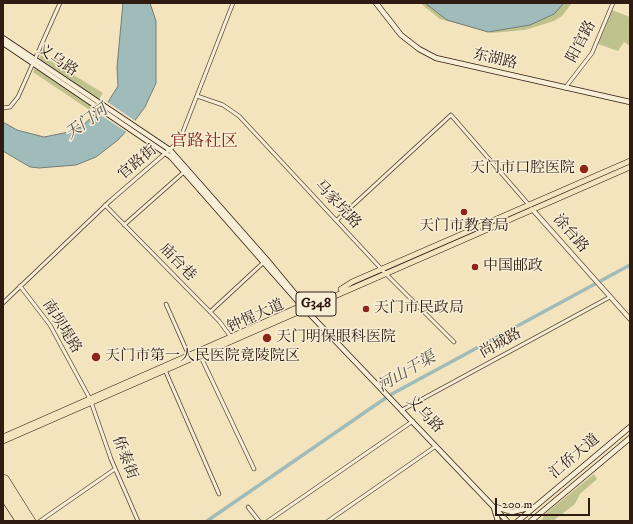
<!DOCTYPE html>
<html>
<head>
<meta charset="utf-8">
<style>
	body { margin:0 }
	#map { position:relative; width:633px; height:524px; overflow:hidden; background:#f4e4be; font-family:"IM FELL DW Pica",serif }
	canvas { display:block }
	.frame { position:absolute; inset:0; border:4px solid #301b13; pointer-events:none }
	.scale { position:absolute; left:495px; top:498px; width:95px; height:18px; box-sizing:border-box; border:2px solid #301b13; border-top:0; padding-left:5px; font-size:12px; line-height:14px; white-space:nowrap; color:#301b13; -webkit-text-stroke:3px #f8edd5; paint-order:stroke }
</style>
</head>
<body>
<div id="map">
<canvas width="633" height="524"></canvas>
<div class="frame"></div>
<div class="scale">200 m</div>
</div>
<script>
const c = document.querySelector('canvas').getContext('2d');
c.lineJoin = 'round';
function paint(path, color) { c.fillStyle = color; c.fill(path, 'evenodd'); }
const toPath = rows => new Path2D(rows.map(r => 'M' + r).join(''));
function trace(path, color, width, dash) { c.strokeStyle = color; c.lineWidth = width; c.lineCap = dash ? 'butt' : 'round'; c.setLineDash(dash || []); c.stroke(path); }
function drawText(font, color, halo, rows, align = 'center') {
  c.font = font + ' "IM FELL DW Pica","Noto Serif SC",serif'; c.lineWidth = 3; c.setLineDash([]); c.textBaseline = 'middle'; c.strokeStyle = halo; c.fillStyle = color; for (const [text, x, y, turn = 0] of rows) {
    c.save(); c.translate(x, y); c.rotate((+turn || 0) * Math.PI / 180); c.textAlign = isNaN(turn) ? turn : align; if (halo) c.strokeText(text, 0, 0); c.fillText(text, 0, 0); c.restore();
  }
}
paint(toPath([
	[420,3,572,3,562,16,554,21,525,30,492,33,440,19],
	[612,10,630,17,630,46,624,42,618,51,598,44],
	[41,55,103,93,91,111,33,72],
	[594,474,597,479,580,494,575,504,553,521,541,521,545,514]
]), '#c0c28e');
const water = toPath([
	[123,3,150,3,156,21,156,83,145,107,130,127,118,140,96,157,76,165,39,168,30,167,3,151,3,122,17,130,44,137,64,133,81,127,108,102,118,86,117,67,123,3],
	[425,3,564,3,554,14,530,25,488,32,447,20,425,3]
]);
paint(water, '#9fbcbb');
trace(water, '#737c78', 1);
paint(toPath([
	[106,101,137,122,128,133,96,112]
]), '#f4e4be');
trace(toPath([
	[207,521,390,395,630,265]
]), '#9fbcbb', 3.5);
const minor = toPath([
	[565,88,592,53,613,3],
	[197,96,223,105,239,116,386,274,454,342],
	[3,108,10,107,18,97,60,3],
	[105,205,219,321,231,337],
	[337,220,451,115,529,205],
	[124,225,184,172],
	[20,286,50,325,90,399,111,459,138,521],
	[3,303,110,201,176,144,182,134,233,3],
	[166,304,189,356],
	[210,312,264,262],
	[200,355,254,469],
	[165,370,219,494],
	[402,410,610,297],
	[248,507,259,521],
	[40,521,115,469],
	[268,521,413,421],
	[328,521,436,446]
]);
const tertiary = toPath([
	[532,209,630,319]
]);
const secondary = toPath([
	[376,3,401,35,419,49,436,58,630,102],
	[3,38,170,150,267,260,305,306],
	[3,43,171,157,302,306,507,521],
	[496,507,512,512,533,507],
	[494,508,498,521],
	[518,521,630,427],
	[531,521,630,438]
]);
const primary = toPath([
	[3,477,6,478,33,521],
	[3,481,28,521],
	[3,490,23,521],
	[3,498,18,521]
]);
const trunk = toPath([
	[341,289,352,282,630,161],
	[3,437,310,302],
	[3,441,630,167]
]);
trace(minor, '#614d3e', 4.5);
trace(tertiary, '#614d3e', 5.5);
trace(secondary, '#301b13', 6);
trace(primary, '#301b13', 6);
trace(trunk, '#301b13', 6);
trace(minor, '#f8edd5', 3);
trace(tertiary, '#f8edd5', 4);
trace(secondary, '#f8edd5', 4.5);
trace(primary, '#f4e4be', 5);
trace(trunk, '#f4e4be', 5);
for (const [x, y, r, color] of [
	[584,169,5,"#8f2418"],
	[464,212,4,"#8f2418"],
	[475,267,4,"#8f2418"],
	[366,309,4,"#8f2418"],
	[267,338,5,"#8f2418"],
	[96,357,5,"#8f2418"]
]) { const dot = new Path2D(); dot.arc(x, y, r, 0, 2 * Math.PI); c.fillStyle = color; c.fill(dot); trace(dot, '#f8edd5', 1.5); }
for (const [x, y, w] of [
	[316,304,40]
]) { const box = new Path2D(); box.roundRect(x - w / 2, y - 12, w, 24, 3); c.fillStyle = '#f8edd5'; c.fill(box); trace(box, '#301b13', 1); }
drawText('bold 14px', '#301b13', null, [
	["G348",316,304]
]);
drawText('15px', '#301b13', '#f8edd5', [
	["阳官路",582,42,-62],
	["东湖路",495,60,13],
	["义乌路",57,61,34],
	["官路街",138,163,-40],
	["马家垸路",337,205,47],
	["涂台路",570,234,49],
	["庙台巷",177,263,46],
	["钟惺大道",256,317,-24],
	["南坝堤路",61,327,58],
	["尚城路",501,344,-29],
	["义乌路",424,415,46],
	["汇侨大道",575,457,-40],
	["侨泰街",124,458,69]
]);
drawText('15px', '#301b13', '#f8edd5', [
	["天门市口腔医院",575,169,"right"],
	["天门市教育局",464,227,"center"],
	["中国邮政",483,267],
	["天门市民政局",374,309],
	["天门明保眼科医院",276,338],
	["天门市第一人民医院竟陵院区",105,357]
], 'left');
drawText('italic 16px', '#57534e', '#f8edd5', [
	["天门河",87,123,-36],
	["河山干渠",407,373,-30]
]);
drawText('17px', '#7a1f14', '#f8edd5', [
	["官路社区",204,142]
]);
</script>
</body>
</html>
